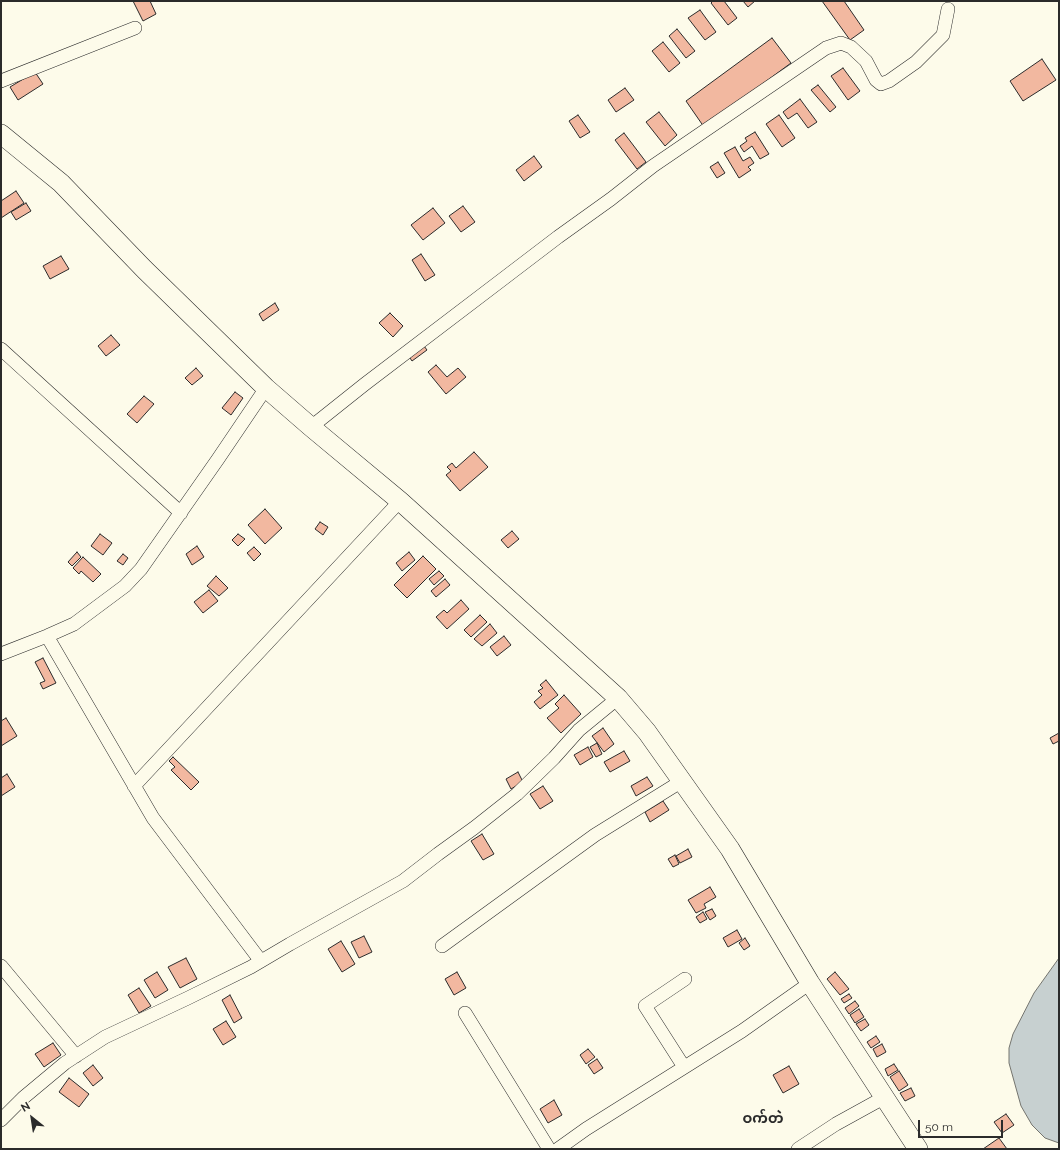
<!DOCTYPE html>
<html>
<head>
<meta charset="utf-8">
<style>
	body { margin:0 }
	#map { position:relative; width:1060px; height:1150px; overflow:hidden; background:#fdfbea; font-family:Raleway,sans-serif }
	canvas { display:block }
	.frame { position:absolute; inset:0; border:2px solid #2b2b2b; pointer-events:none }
	.north { position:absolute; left:12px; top:1098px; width:40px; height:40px; -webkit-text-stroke:3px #fdfbea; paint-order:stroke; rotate:330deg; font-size:11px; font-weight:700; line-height:16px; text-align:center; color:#2b2b2b }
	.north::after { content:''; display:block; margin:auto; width:14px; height:18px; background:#2b2b2b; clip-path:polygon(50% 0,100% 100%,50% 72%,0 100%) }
	.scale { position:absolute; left:918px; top:1120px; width:85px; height:18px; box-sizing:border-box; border:2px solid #2b2b2b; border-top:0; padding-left:5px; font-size:12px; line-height:14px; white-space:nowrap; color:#2b2b2b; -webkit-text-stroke:3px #fdfbea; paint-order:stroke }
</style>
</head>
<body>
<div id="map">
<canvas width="1060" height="1150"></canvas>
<div class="frame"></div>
<div class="north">N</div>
<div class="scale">50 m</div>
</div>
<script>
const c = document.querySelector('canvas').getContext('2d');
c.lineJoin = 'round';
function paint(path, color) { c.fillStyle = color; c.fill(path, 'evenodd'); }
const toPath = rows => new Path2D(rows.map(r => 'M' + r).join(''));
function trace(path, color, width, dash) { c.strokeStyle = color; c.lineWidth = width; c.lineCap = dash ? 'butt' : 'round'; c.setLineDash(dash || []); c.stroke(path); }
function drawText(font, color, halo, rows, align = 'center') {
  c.font = font + ' Raleway,"Noto Sans Myanmar",sans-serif'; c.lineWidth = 3; c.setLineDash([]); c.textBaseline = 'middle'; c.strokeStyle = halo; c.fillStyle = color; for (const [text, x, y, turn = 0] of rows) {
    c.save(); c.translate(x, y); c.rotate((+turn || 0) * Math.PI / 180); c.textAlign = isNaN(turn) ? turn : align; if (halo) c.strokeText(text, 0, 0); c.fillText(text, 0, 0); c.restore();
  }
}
const water = toPath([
	[1059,958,1059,1143,1045,1138,1032,1125,1021,1106,1009,1063,1009,1048,1013,1034,1034,993,1059,958]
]);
paint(water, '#c7d0d0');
trace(water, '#74746e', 1);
const building = toPath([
	[133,1,150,1,156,14,143,21,133,1],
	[713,1,724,1,737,18,728,25,711,3,713,1],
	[743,1,755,1,748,7,743,1],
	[822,1,844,1,864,30,850,40,822,1],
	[700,10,716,32,705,40,688,18,700,10],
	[677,29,695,51,686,58,669,36,677,29],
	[772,38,791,63,704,127,686,101,772,38],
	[663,42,680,63,669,72,652,51,663,42],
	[1042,59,1056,80,1023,101,1010,81,1042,59],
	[843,68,860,91,848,100,831,76,843,68],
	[35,72,43,84,18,100,10,87,35,72],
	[818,85,836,107,830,112,811,90,818,85],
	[625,88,634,100,616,112,608,100,625,88],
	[800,99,817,122,808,128,797,113,788,119,783,112,800,99],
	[659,112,677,135,665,146,646,122,659,112],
	[578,115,590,132,580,138,569,121,578,115],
	[779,115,795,138,782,147,766,124,779,115],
	[755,132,769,154,760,159,752,146,744,152,740,146,747,141,745,138,755,132],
	[624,133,646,162,637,169,615,140,624,133],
	[735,147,743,161,750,157,754,163,748,167,751,170,739,178,724,153,735,147],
	[534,156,542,167,524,181,516,170,534,156],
	[718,162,725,173,717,178,710,167,718,162],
	[16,191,24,203,1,218,1,201,16,191],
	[26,203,31,211,16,220,11,212,26,203],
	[463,206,475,222,461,232,449,216,463,206],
	[433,208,445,223,423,240,411,225,433,208],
	[421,254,435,275,425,281,412,260,421,254],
	[61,256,69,269,50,279,43,266,61,256],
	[275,303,279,310,263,321,259,314,275,303],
	[390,313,403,326,393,337,379,323,390,313],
	[111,335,120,345,106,356,98,346,111,335],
	[421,342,427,350,412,361,404,349,421,342],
	[436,365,447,377,458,368,466,377,446,394,428,372,436,365],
	[196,368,203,376,192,385,185,378,196,368],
	[235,392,243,398,231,415,222,408,235,392],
	[144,396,154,404,137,423,127,414,144,396],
	[474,452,488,467,460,491,446,475,451,471,447,467,452,463,456,468,474,452],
	[265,509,282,528,265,544,248,525,265,509],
	[320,522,328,527,323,535,315,529,320,522],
	[512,531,519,539,508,548,501,540,512,531],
	[100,534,112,543,103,555,91,546,100,534],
	[238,534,245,539,238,546,232,540,238,534],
	[197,546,204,557,192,565,186,554,197,546],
	[254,547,261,554,254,561,247,553,254,547],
	[77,552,81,557,72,566,68,562,77,552],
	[409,552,415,560,402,571,396,563,409,552],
	[123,554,128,558,123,565,117,561,123,554],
	[423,556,436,569,407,598,394,585,423,556],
	[83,557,101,574,93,582,81,571,79,574,73,568,83,557],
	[439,571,444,576,434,585,429,579,439,571],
	[216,576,228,588,219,596,207,586,216,576],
	[445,579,450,585,436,597,431,591,445,579],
	[209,590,218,601,203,613,194,602,209,590],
	[461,600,469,609,447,629,436,617,444,610,447,613,461,600],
	[480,615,487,622,471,637,464,630,480,615],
	[490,624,497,633,482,646,474,639,490,624],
	[504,636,511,645,497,656,490,647,504,636],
	[43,658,56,683,43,689,40,683,45,681,35,662,43,658],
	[546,680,558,695,540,709,534,702,542,695,538,691,543,688,540,685,546,680],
	[564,695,581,714,561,733,547,718,559,708,555,704,564,695],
	[6,718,17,736,1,746,1,721,6,718],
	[603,728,614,744,604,752,592,736,603,728],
	[1059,733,1059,741,1053,744,1050,738,1059,733],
	[597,743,602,754,596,757,590,747,597,743],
	[588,747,593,757,580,765,574,755,588,747],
	[624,751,630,761,610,772,604,762,624,751],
	[173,757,199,782,191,790,171,770,175,767,169,761,173,757],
	[518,772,523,782,511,789,506,779,518,772],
	[7,774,15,787,1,796,1,778,7,774],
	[647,777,653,786,636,796,631,786,647,777],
	[543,786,553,801,540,809,530,794,543,786],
	[663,801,669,810,650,822,645,812,663,801],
	[482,834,494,854,483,860,471,841,482,834],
	[688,849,692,857,680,863,676,856,688,849],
	[675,855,679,864,673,867,668,859,675,855],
	[710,887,716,897,704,904,706,908,696,913,688,900,710,887],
	[712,909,716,916,710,920,705,912,712,909],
	[703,912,707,919,700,923,696,917,703,912],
	[737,930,742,939,728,947,723,938,737,930],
	[364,936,372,952,359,958,351,942,364,936],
	[745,938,750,946,744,950,739,943,745,938],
	[341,941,355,964,342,972,328,949,341,941],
	[186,958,197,979,180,988,168,967,186,958],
	[157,972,168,990,155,998,144,980,157,972],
	[457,972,466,988,454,995,445,979,457,972],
	[835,972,849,989,840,995,827,979,835,972],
	[139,988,151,1006,139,1013,128,995,139,988],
	[849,994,852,998,844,1003,841,999,849,994],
	[230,995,242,1018,234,1023,222,1000,230,995],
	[855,1001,859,1006,849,1014,845,1008,855,1001],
	[859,1009,864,1017,855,1023,850,1015,859,1009],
	[865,1019,869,1025,861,1031,856,1024,865,1019],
	[226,1021,236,1037,223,1045,213,1029,226,1021],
	[876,1036,880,1042,871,1048,867,1042,876,1036],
	[53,1043,61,1055,44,1067,35,1054,53,1043],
	[882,1044,886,1052,877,1057,873,1049,882,1044],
	[588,1049,595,1057,586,1064,580,1055,588,1049],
	[597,1059,603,1068,594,1074,588,1065,597,1059],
	[894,1064,898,1070,888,1076,885,1069,894,1064],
	[93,1065,103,1078,93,1086,83,1073,93,1065],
	[789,1066,799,1084,783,1093,773,1075,789,1066],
	[899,1071,908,1085,899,1091,890,1077,899,1071],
	[69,1078,89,1094,79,1107,59,1092,69,1078],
	[911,1088,915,1096,905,1101,900,1093,911,1088],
	[554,1100,562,1115,548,1123,540,1109,554,1100],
	[1006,1114,1014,1125,1002,1133,994,1122,1006,1114],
	[999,1138,1007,1149,983,1149,999,1138]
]);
paint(building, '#f2b8a0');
trace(building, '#2b2b2b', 1);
const minor = toPath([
	[1,81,135,28],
	[1,349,181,513],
	[311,427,365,384,499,282,558,237,611,199,653,166,826,48,841,43,851,47,866,61,876,80,881,84,889,81,916,62,943,35,948,9],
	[47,636,153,818,260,960],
	[1,654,47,636,74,624,125,586,141,569,218,459,266,388],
	[134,786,400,501],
	[442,946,595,835,682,781],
	[1,966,76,1056],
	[465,1013,549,1149],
	[684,1067,645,1006,685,979],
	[1,1120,23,1098,65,1063,105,1037,188,998,251,967,290,944,403,881,438,854,474,828,517,794,554,758,579,730,618,698],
	[558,1149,586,1129,742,1031,810,983],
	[798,1149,836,1124,885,1097]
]);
const highway = toPath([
	[1,134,61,183,144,269,266,388,311,427,400,501,618,698,647,732,730,849,810,983,918,1149]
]);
trace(minor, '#2b2b2b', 14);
trace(highway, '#2b2b2b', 20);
trace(minor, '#fdfbea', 13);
trace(highway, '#fdfbea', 19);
drawText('bold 14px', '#2b2b2b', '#fdfbea', [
	["ဝက်တဲ",763,1119]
]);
</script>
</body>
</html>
